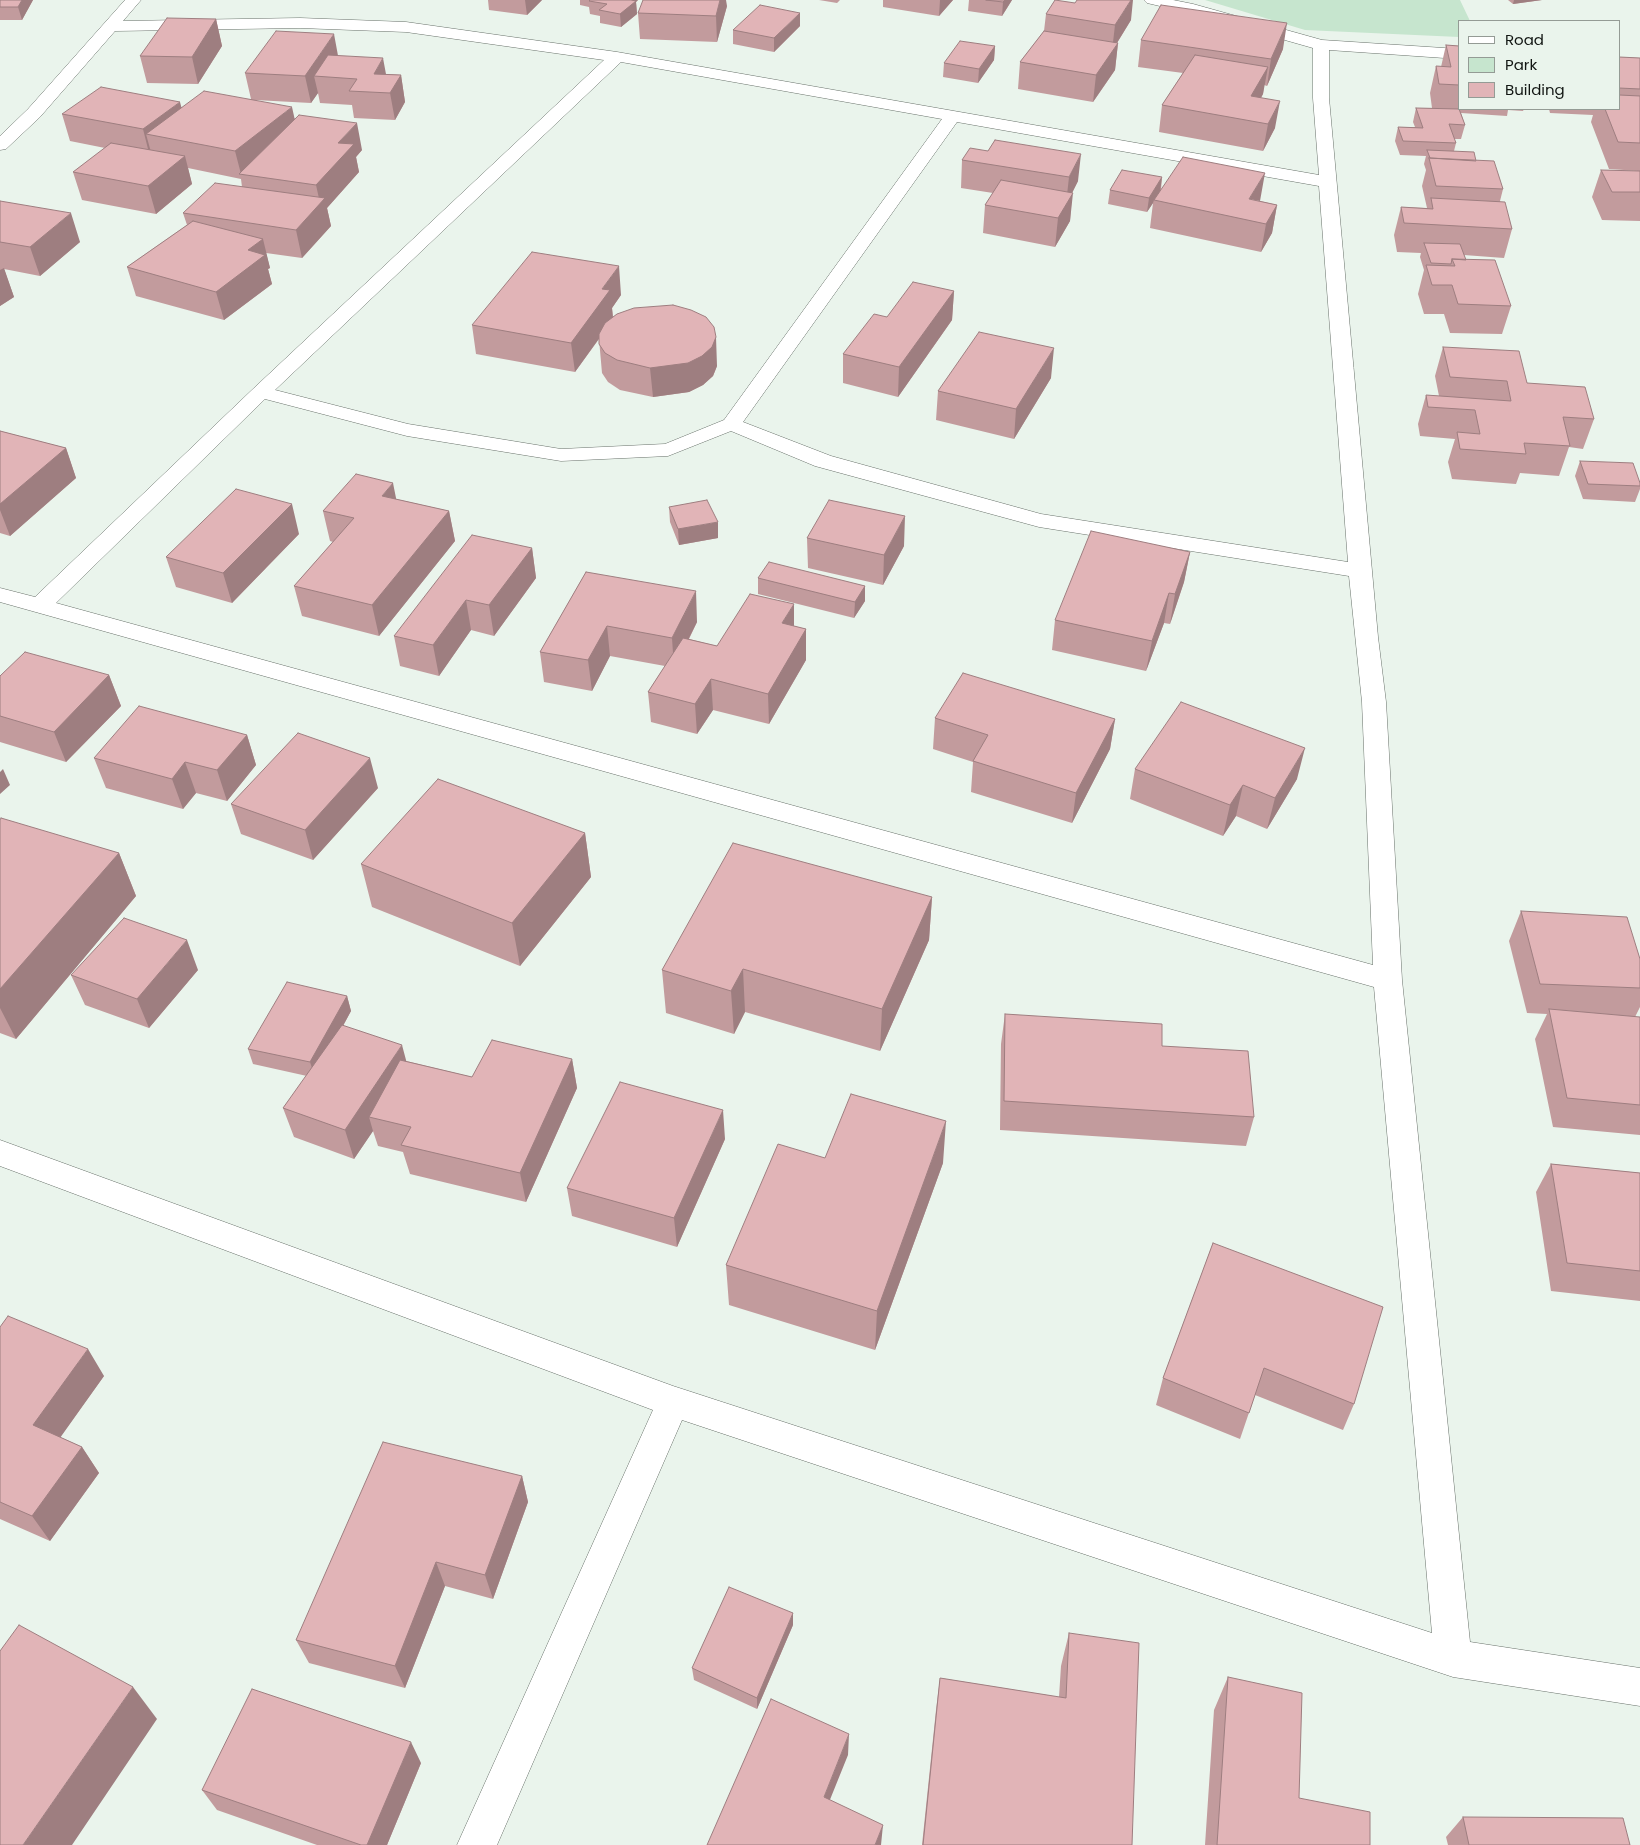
<!DOCTYPE html>
<html>
<head>
<meta charset="utf-8">
<style>
	body { margin:0 }
	#map { position:relative; width:1640px; height:1845px; overflow:hidden; background:#eaf4ec; font-family:Poppins,sans-serif }
	canvas { display:block }
	.legend { position:absolute; left:1458px; top:20px; width:162px; height:90px; box-sizing:border-box; background:#eaf4ec; border:1px solid #949b95; margin:0; padding:6px 9px; list-style:none; font-size:15px; color:#121613 }
	.legend li { display:flex; align-items:center; gap:10px; height:25px }
	.legend b { width:25px; border:1px solid #949b95 }
</style>
</head>
<body>
<div id="map">
<canvas width="1640" height="1845"></canvas>
<ul class="legend">
<li><b style="height:6px;background:#fff"></b>Road</li>
<li><b style="height:14px;background:#c6e5ce"></b>Park</li>
<li><b style="height:14px;background:#e1b4b7"></b>Building</li>
</ul>
</div>
<script>
const c = document.querySelector('canvas').getContext('2d');
c.lineJoin = 'round';
function paint(path, color) { c.fillStyle = color; c.fill(path, 'evenodd'); }
const toPath = rows => new Path2D(rows.map(r => 'M' + r).join(''));
function trace(path, color, width, dash) { c.strokeStyle = color; c.lineWidth = width; c.lineCap = dash ? 'butt' : 'round'; c.setLineDash(dash || []); c.stroke(path); }
paint(toPath([
	[1205,0,1460,0,1470,21,1459,21,1459,37,1305,30]
]), '#c6e5ce');
const minor = toPath([
	[125,0,141,0,123,21,300,18,406,22,617,52,1319,175,1313,98,1313,48,1190,13,1147,3,1144,0,1173,0,1193,4,1322,40,1459,49,1459,59,1329,50,1329,98,1378,637,1386,702,1402,980,1470,1642,1640,1668,1640,1706,1453,1677,682,1420,497,1845,457,1845,653,1410,0,1166,0,1140,673,1386,1432,1633,1374,987,0,602,0,588,35,597,254,388,604,60,406,32,300,28,115,31,40,117,6,149,0,150,0,136,28,109,125,0],
	[621,62,942,119,724,420,665,444,561,449,408,424,275,390,621,62],
	[957,122,1319,186,1348,562,1041,514,831,456,743,422,957,122],
	[265,399,407,436,561,461,668,456,731,431,815,466,1039,527,1349,576,1362,702,1373,965,56,603,265,399]
]);
trace(minor, '#69726b', 1);
paint(minor, '#fff');
paint(toPath([
	[0,0,33,0,22,20,0,20],
	[488,0,542,0,527,15,489,10],
	[580,0,638,0,636,2,637,14,621,27,600,23,600,16,590,14,589,7,580,5],
	[819,0,840,0,837,3],
	[883,0,953,0,939,16,883,7],
	[969,0,1012,0,1002,16,968,11],
	[1508,0,1542,0,1513,4],
	[727,6,717,42,640,39,638,13],
	[1046,14,1131,20,1117,43,1118,43,1115,70,1093,102,1018,89,1020,62,1044,31],
	[216,19,222,46,198,84,147,83,140,56],
	[800,26,774,52,733,44,733,30],
	[1141,40,1283,49,1267,86,1264,85,1263,94,1261,98,1275,128,1263,151,1159,132,1162,105,1183,73,1138,67],
	[1446,45,1459,46,1459,109,1524,109,1523,111,1508,110,1507,116,1461,113,1465,125,1461,139,1454,139,1456,143,1454,151,1476,161,1503,189,1500,201,1512,229,1504,258,1464,255,1466,260,1511,306,1502,334,1450,333,1444,314,1424,314,1418,294,1424,270,1420,257,1421,253,1397,252,1394,235,1401,207,1427,208,1422,186,1426,170,1424,164,1426,156,1400,155,1395,141,1398,127,1415,127,1413,122,1416,108,1432,108,1430,93,1436,66,1441,67],
	[995,46,994,60,978,83,943,77,944,63],
	[338,56,386,74,401,75,405,102,395,120,354,118,352,105,320,103,318,93,311,103,255,100,362,150,356,157,359,172,327,208,331,226,302,258,266,253,270,268,268,269,272,284,224,320,136,296,127,267,187,225,183,213,242,187,241,179,188,168,192,184,156,214,82,200,73,172,105,148,70,141,62,114,182,107,251,99,245,73],
	[1619,57,1640,58,1640,221,1602,220,1592,197,1601,170,1639,171,1609,169,1591,122,1593,115,1550,113,1549,109,1619,109],
	[995,140,1078,181,1072,193,1070,221,1055,247,983,233,985,205,993,193,961,188,962,160,988,151],
	[1162,177,1161,190,1260,201,1277,205,1272,233,1261,252,1150,228,1153,203,1147,212,1108,204,1110,190],
	[0,201,80,242,40,276,4,269,14,297,0,306],
	[954,291,952,320,898,397,843,383,843,354,887,317],
	[621,295,612,308,613,317,717,366,713,376,703,385,689,392,653,397,620,390,608,382,602,373,599,339,575,372,476,354,472,325],
	[1443,347,1527,383,1594,419,1583,449,1569,447,1559,476,1520,473,1516,484,1452,479,1448,462,1455,439,1420,436,1418,424,1426,395,1439,396,1435,376],
	[1051,378,1014,439,936,420,938,391],
	[0,431,66,448,76,478,10,536,0,533],
	[1580,461,1640,483,1640,489,1635,502,1583,499,1575,476],
	[396,499,449,511,455,541,379,636,302,616,294,586,333,542,330,541,323,511],
	[669,507,718,538,679,545,670,522],
	[299,534,232,603,176,587,166,557],
	[807,538,904,546,883,585,808,568],
	[532,548,536,578,494,636,471,630,439,676,400,666,394,636],
	[1190,552,1184,582,1170,624,1164,623,1146,671,1052,650,1055,620],
	[586,572,697,622,689,639,717,646,794,626,806,629,806,660,769,724,713,710,697,734,651,722,648,692,665,666,610,656,592,691,544,682,540,652],
	[758,578,865,586,865,601,854,618,758,594],
	[109,675,121,706,66,762,0,742,0,676],
	[935,718,1115,719,1110,749,1072,823,971,792,973,762,933,749],
	[247,735,256,765,227,801,196,793,183,809,106,788,94,758],
	[1135,769,1297,779,1267,829,1236,816,1223,836,1130,799],
	[378,788,313,860,241,834,231,804],
	[0,820,119,853,136,896,16,1039,0,1033],
	[585,833,591,877,520,966,372,907,361,864],
	[932,897,929,940,880,1051,745,1012,734,1034,666,1013,662,970],
	[1521,911,1640,959,1640,1007,1635,1017,1640,1019,1640,1135,1553,1127,1535,1039,1547,1014,1527,1013,1509,941],
	[198,970,149,1028,85,1005,71,975],
	[347,996,351,1011,343,1026,406,1061,472,1077,572,1059,577,1088,526,1202,410,1174,403,1152,378,1146,373,1131,354,1159,294,1137,283,1108,307,1076,253,1064,248,1049],
	[1005,1014,1162,1046,1254,1117,1246,1146,1000,1130,1001,1044],
	[725,1139,677,1247,572,1216,567,1188],
	[825,1158,943,1163,875,1350,729,1305,726,1265],
	[1551,1164,1640,1173,1640,1301,1551,1291,1536,1192],
	[1213,1243,1354,1404,1343,1430,1255,1395,1240,1439,1156,1405,1163,1378],
	[0,1327,104,1376,60,1437,82,1447,99,1473,50,1541,0,1519],
	[522,1476,528,1502,493,1599,445,1586,405,1688,309,1663,296,1640],
	[793,1625,757,1709,694,1680,692,1668],
	[1069,1633,1132,1845,922,1845,936,1710,940,1678,1059,1697,1061,1666],
	[1228,1677,1299,1798,1370,1845,1205,1845,1214,1710],
	[421,1763,387,1845,317,1845,217,1810,202,1790],
	[1463,1817,1630,1845,1448,1845,1446,1837]
]), '#c29b9d');
paint(toPath([
	[22,0,33,0,22,20,18,7],
	[525,0,542,0,527,15],
	[623,0,638,0,636,2,637,14,621,27,620,14],
	[720,0,726,0,727,6,717,42,716,16],
	[940,0,953,0,939,16],
	[1005,0,1012,0,1002,16,1003,2],
	[1131,0,1133,0,1131,20,1112,51,1115,25],
	[1514,0,1542,0,1513,4],
	[800,13,800,26,774,52,774,38],
	[216,19,222,46,198,84,192,57],
	[1287,23,1283,49,1267,86,1271,59],
	[334,34,339,61,314,76,318,93,311,103,305,76],
	[1118,43,1115,70,1093,102,1096,75],
	[995,46,994,60,978,83,979,69],
	[383,58,388,85,374,74],
	[1268,67,1263,94,1248,120,1251,96],
	[401,75,405,102,395,120,390,93],
	[1280,101,1275,128,1263,151,1268,124],
	[180,102,187,129,146,134,152,156,150,157,143,129],
	[292,107,298,134,241,174,235,151],
	[357,123,362,150,356,157,359,172,327,208,331,226,302,258,296,230,320,203,316,185,338,143],
	[1081,154,1078,181,1067,203,1073,193,1070,221,1055,247,1058,218,1066,204,1069,177],
	[185,156,192,184,156,214,148,186],
	[1265,173,1260,201,1249,199],
	[1162,177,1160,192,1154,200,1153,203,1147,212,1149,198],
	[1277,205,1272,233,1261,252,1266,224],
	[71,213,80,242,40,276,30,247],
	[263,239,270,268,268,269,272,284,224,320,216,292,248,250],
	[619,266,621,295,612,308,613,319,575,372,571,343,602,289],
	[4,268,14,297,0,306,0,270],
	[954,291,952,320,898,397,899,367],
	[716,337,717,366,713,376,703,385,689,392,653,397,650,368],
	[1054,348,1051,378,1014,439,1016,409],
	[66,448,76,478,10,536,0,510,0,504],
	[393,483,399,513,382,496],
	[292,504,299,534,232,603,223,573],
	[449,511,455,541,379,636,372,605],
	[905,516,904,546,883,585,884,555],
	[718,522,718,538,679,545,678,529],
	[532,548,536,578,494,636,489,605],
	[1190,552,1184,582,1170,624,1175,594],
	[865,586,865,601,854,618,855,602],
	[696,591,697,622,674,668,672,638],
	[1169,593,1164,623,1146,671,1152,641],
	[466,600,471,630,439,676,433,645],
	[794,604,794,635,782,623],
	[607,626,610,656,592,691,588,660],
	[806,629,806,660,769,724,768,694],
	[109,675,121,706,66,762,54,732],
	[711,679,713,710,697,734,695,704],
	[1115,719,1110,749,1072,823,1076,793],
	[247,735,256,765,227,801,217,770],
	[1305,748,1297,779,1267,829,1275,798],
	[370,758,378,788,313,860,305,830],
	[185,762,196,793,183,809,172,779],
	[3,769,10,785,0,794,0,772],
	[1243,785,1236,816,1223,836,1230,805],
	[585,833,591,877,520,966,512,923],
	[119,853,136,896,16,1039,0,1008,0,989],
	[932,897,929,940,880,1051,882,1009],
	[187,940,198,970,149,1028,137,999],
	[743,969,745,1012,734,1034,731,991],
	[347,996,351,1011,315,1077,310,1062],
	[402,1045,410,1075,369,1117,373,1131,354,1159,345,1130],
	[572,1059,577,1088,526,1202,520,1173],
	[723,1110,725,1139,677,1247,674,1218],
	[946,1121,943,1163,875,1350,877,1311],
	[88,1349,104,1376,50,1452,33,1425],
	[82,1447,99,1473,50,1541,32,1516],
	[522,1476,528,1502,493,1599,485,1575],
	[436,1562,445,1586,405,1688,395,1666],
	[793,1613,793,1625,757,1709,757,1698],
	[133,1687,157,1719,72,1845,23,1845],
	[849,1734,848,1755,823,1817,824,1797],
	[411,1742,421,1763,387,1845,367,1845],
	[883,1825,881,1845,875,1845]
]), '#9e7e80');
const building = toPath([
	[0,0,22,0,18,7,0,7,0,0],
	[590,0,631,0,636,1,620,14,599,10,607,4,589,1,590,0],
	[643,0,720,0,716,16,638,13,643,0],
	[986,0,1005,0,1003,2,986,0],
	[1055,0,1075,3,1077,0,1131,0,1115,25,1046,14,1055,0],
	[760,5,800,13,774,38,733,30,760,5],
	[1161,5,1287,23,1271,59,1141,40,1161,5],
	[167,18,216,19,192,57,140,56,167,18],
	[276,31,334,34,305,76,245,73,276,31],
	[1044,31,1118,43,1096,75,1020,62,1044,31],
	[960,41,995,46,979,69,944,63,960,41],
	[1446,45,1459,46,1459,85,1439,84,1436,66,1451,67,1446,45],
	[328,55,383,58,374,74,401,75,390,93,349,91,357,79,314,76,328,55],
	[1195,55,1268,67,1251,96,1280,101,1268,124,1162,105,1195,55],
	[1619,57,1640,58,1640,89,1619,88,1619,57],
	[101,87,180,102,143,129,62,114,101,87],
	[204,91,292,107,235,151,146,134,204,91],
	[1619,95,1640,96,1640,143,1618,142,1605,109,1619,109,1619,95],
	[1416,108,1459,109,1465,125,1449,124,1456,143,1403,141,1398,127,1423,128,1416,108],
	[299,115,357,123,338,143,354,144,316,185,239,174,299,115],
	[995,140,1081,154,1069,177,962,160,970,148,988,151,995,140],
	[111,143,185,156,148,186,73,172,111,143],
	[1427,150,1474,152,1476,161,1430,158,1427,150],
	[1183,157,1265,173,1249,199,1277,205,1266,224,1154,200,1183,157],
	[1429,158,1494,161,1503,189,1436,186,1429,158],
	[1122,170,1162,177,1149,198,1110,190,1122,170],
	[1601,170,1640,171,1640,192,1612,192,1601,170],
	[1001,180,1073,193,1058,218,985,205,1001,180],
	[215,183,325,198,296,230,183,213,215,183],
	[1431,198,1505,202,1512,229,1404,223,1401,207,1433,209,1431,198],
	[0,201,71,213,30,247,0,242,0,201],
	[193,221,263,239,248,250,265,255,216,292,127,267,193,221],
	[1424,243,1460,244,1466,260,1452,259,1451,264,1431,263,1424,243],
	[532,252,619,266,602,289,610,290,571,343,472,325,532,252],
	[1452,259,1495,260,1511,306,1458,304,1452,285,1432,285,1426,265,1455,266,1452,259],
	[913,282,954,291,899,367,843,354,874,314,887,317,913,282],
	[673,305,691,310,706,317,714,327,716,337,712,347,702,356,688,363,650,368,617,360,605,353,599,344,599,334,605,323,617,314,634,308,673,305],
	[979,332,1054,348,1016,409,938,391,979,332],
	[1443,347,1519,351,1527,383,1585,387,1594,419,1563,417,1570,446,1524,443,1526,454,1460,449,1457,432,1480,434,1475,410,1428,407,1426,395,1511,401,1507,381,1450,377,1443,347],
	[0,431,66,448,0,504,0,431],
	[1580,461,1633,463,1640,483,1640,486,1588,484,1580,461],
	[356,474,393,483,382,496,449,511,372,605,294,586,354,518,323,511,356,474],
	[236,489,292,504,223,573,166,557,236,489],
	[707,500,718,522,678,529,669,507,707,500],
	[829,500,905,516,884,555,807,538,829,500],
	[1091,531,1190,552,1175,594,1169,593,1152,641,1055,620,1091,531],
	[472,535,532,548,489,605,466,600,433,645,394,636,472,535],
	[769,562,865,586,855,602,758,578,769,562],
	[586,572,696,591,672,638,607,626,588,660,540,652,586,572],
	[750,594,794,604,782,623,806,629,768,694,711,679,695,704,648,692,683,638,717,646,750,594],
	[25,652,109,675,54,732,0,716,0,676,25,652],
	[963,673,1115,719,1076,793,973,761,988,735,935,718,963,673],
	[1181,702,1305,748,1275,798,1243,785,1230,805,1135,769,1181,702],
	[139,706,247,735,217,770,185,762,172,779,94,758,139,706],
	[298,733,370,758,305,830,231,804,298,733],
	[438,779,585,833,512,923,361,864,438,779],
	[1,818,119,853,0,989,0,820,1,818],
	[733,843,932,897,882,1009,743,969,731,991,662,970,733,843],
	[1521,911,1627,917,1640,959,1640,988,1540,984,1521,911],
	[124,918,187,940,137,999,71,975,124,918],
	[287,982,347,996,310,1062,248,1049,287,982],
	[1549,1009,1640,1017,1640,1105,1567,1098,1549,1009],
	[1005,1014,1162,1024,1162,1046,1248,1051,1254,1117,1004,1101,1005,1014],
	[342,1025,402,1045,345,1130,283,1108,342,1025],
	[492,1040,572,1059,520,1173,401,1145,411,1127,369,1117,400,1060,472,1077,492,1040],
	[620,1082,723,1110,674,1218,567,1188,620,1082],
	[851,1094,946,1121,877,1311,726,1265,778,1144,825,1158,851,1094],
	[1551,1164,1640,1173,1640,1271,1567,1263,1551,1164],
	[1213,1243,1383,1307,1354,1404,1264,1368,1249,1413,1163,1378,1213,1243],
	[8,1316,88,1349,33,1425,82,1447,32,1516,0,1502,0,1327,8,1316],
	[383,1442,522,1476,485,1575,436,1562,395,1666,296,1640,383,1442],
	[729,1587,793,1613,757,1698,692,1668,729,1587],
	[19,1625,133,1687,23,1845,0,1845,0,1651,19,1625],
	[1069,1633,1139,1643,1132,1845,923,1845,940,1678,1066,1698,1069,1633],
	[1228,1677,1302,1693,1299,1798,1370,1812,1370,1845,1217,1845,1228,1677],
	[252,1689,411,1742,367,1845,361,1845,202,1790,252,1689],
	[771,1699,849,1734,824,1797,883,1825,875,1845,707,1845,771,1699],
	[1463,1817,1623,1818,1630,1845,1469,1845,1463,1817]
]);
paint(building, '#e1b4b7');
trace(building, '#9e7e80', 1);
</script>
</body>
</html>
